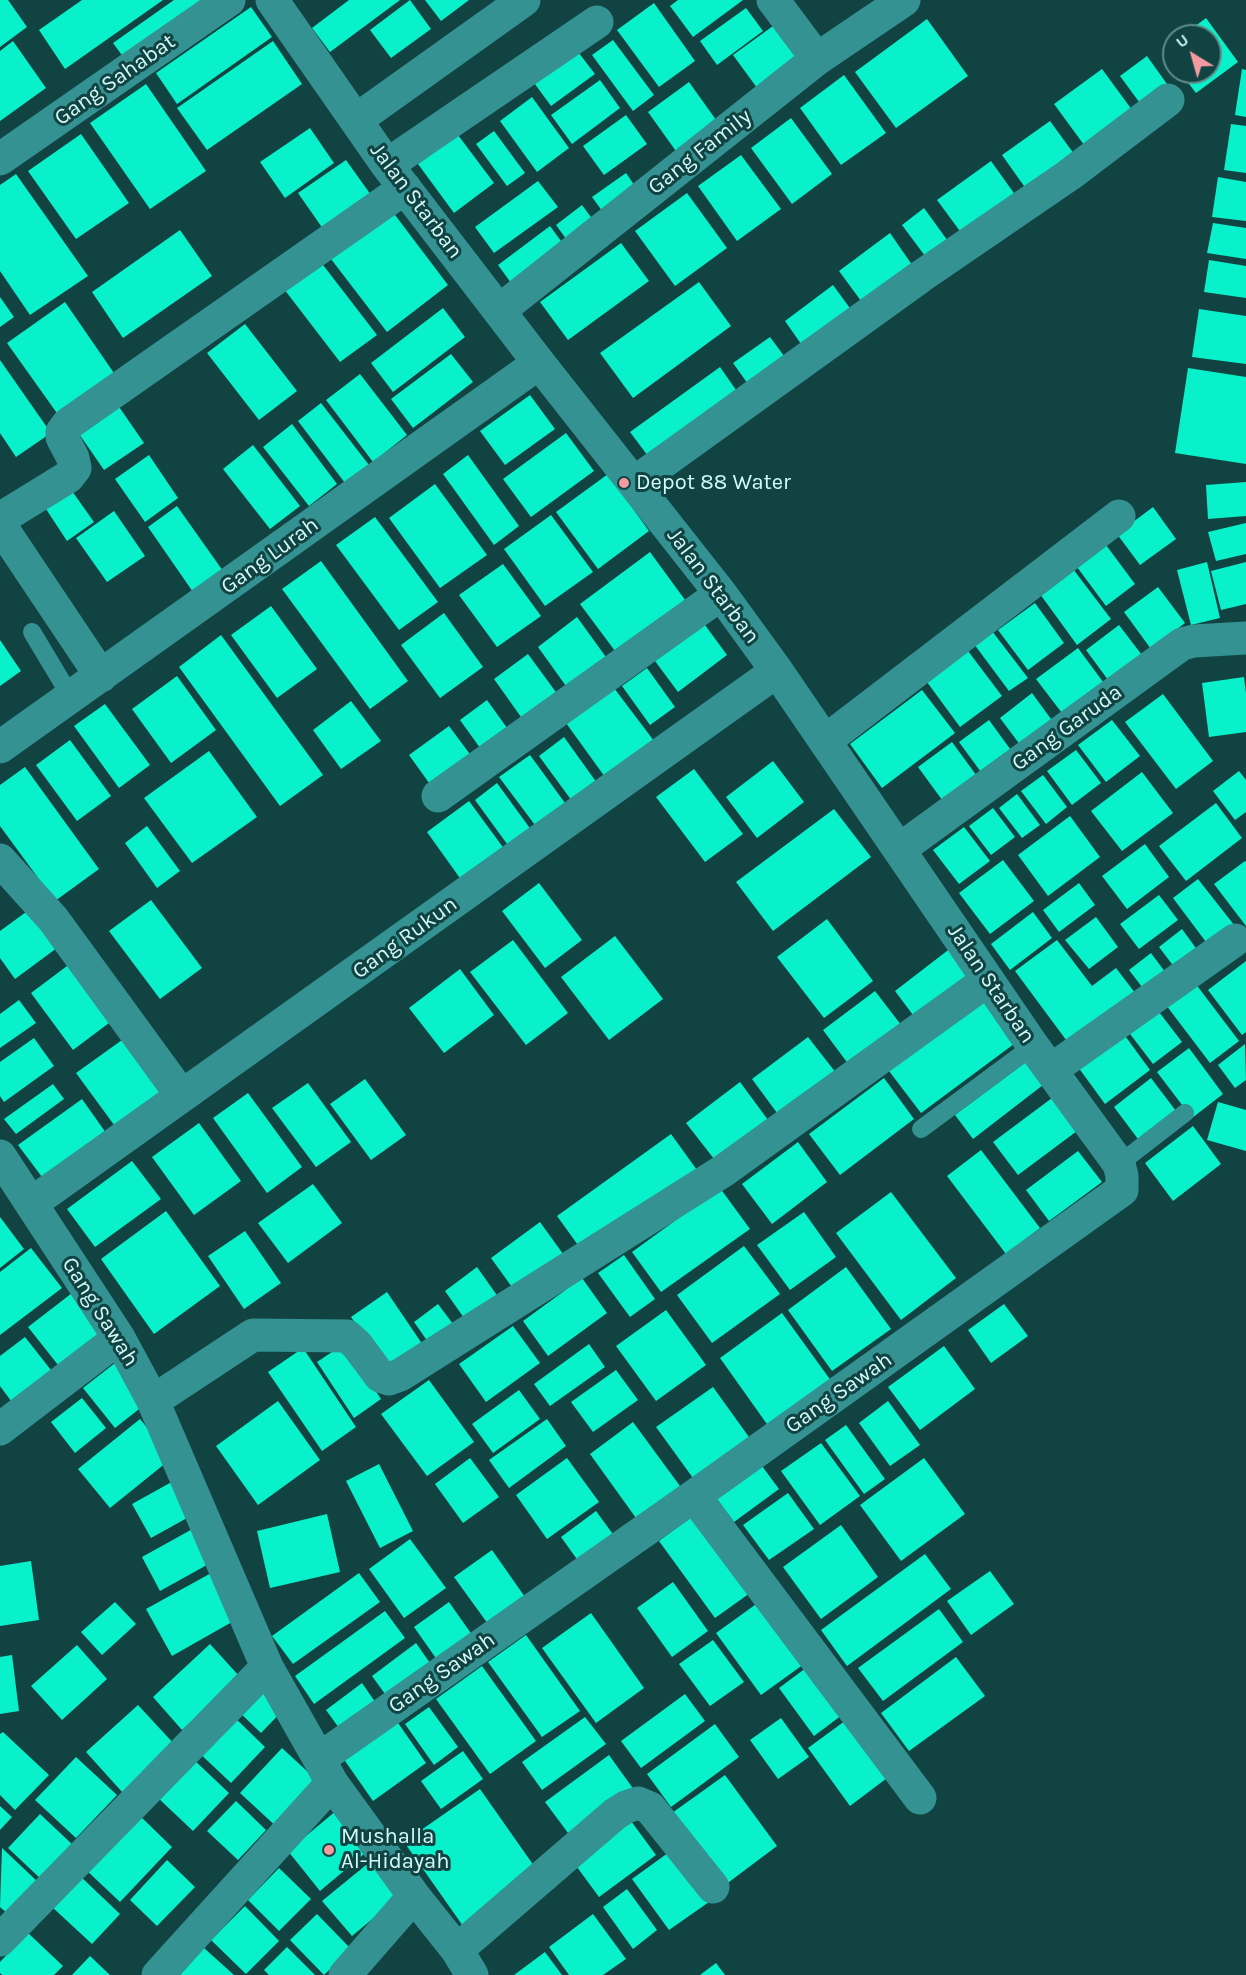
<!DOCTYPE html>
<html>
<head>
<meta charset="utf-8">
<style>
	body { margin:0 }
	#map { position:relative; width:1246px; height:1975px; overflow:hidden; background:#114343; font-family:Karla,sans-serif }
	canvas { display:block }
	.north { position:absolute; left:1162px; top:24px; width:60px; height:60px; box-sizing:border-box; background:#114343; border:2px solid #5e8d8c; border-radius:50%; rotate:323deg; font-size:16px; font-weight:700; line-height:24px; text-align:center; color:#d1fbfa }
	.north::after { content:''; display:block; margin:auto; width:21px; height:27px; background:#f49aa1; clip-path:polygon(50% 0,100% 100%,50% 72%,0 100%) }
</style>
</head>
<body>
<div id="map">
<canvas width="1246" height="1975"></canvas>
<div class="north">U</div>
</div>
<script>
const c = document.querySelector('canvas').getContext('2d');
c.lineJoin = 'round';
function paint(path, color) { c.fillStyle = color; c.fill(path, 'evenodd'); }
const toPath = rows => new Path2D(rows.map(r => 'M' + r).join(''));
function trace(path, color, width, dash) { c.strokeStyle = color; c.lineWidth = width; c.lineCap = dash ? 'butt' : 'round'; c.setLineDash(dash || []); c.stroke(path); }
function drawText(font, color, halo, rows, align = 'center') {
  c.font = font + ' Karla,sans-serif'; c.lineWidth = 6; c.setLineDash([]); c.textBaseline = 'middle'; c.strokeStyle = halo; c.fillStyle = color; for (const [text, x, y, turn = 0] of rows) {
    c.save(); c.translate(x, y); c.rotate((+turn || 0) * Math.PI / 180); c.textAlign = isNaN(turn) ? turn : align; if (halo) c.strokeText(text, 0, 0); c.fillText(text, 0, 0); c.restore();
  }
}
paint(toPath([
	[0,0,8,0,27,27,0,47],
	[82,0,163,0,65,69,39,30],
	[174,0,213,0,127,62,113,43],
	[349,0,400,0,330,52,312,28],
	[410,0,431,29,391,58,370,30],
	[425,0,469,0,441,21],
	[678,0,743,0,693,37,670,6],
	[654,3,695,61,659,87,617,30],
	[251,7,272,37,177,104,156,73],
	[746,8,763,31,717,65,700,41],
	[1206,18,1238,62,1196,93,1180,72,1210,72,1210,36,1182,36],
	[927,19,968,76,896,128,855,72],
	[773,26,803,67,763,96,733,55],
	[613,40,654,95,633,111,592,55],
	[13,41,46,88,0,121,0,51],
	[273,41,302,84,207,150,177,108],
	[1174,42,1174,64,1164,49],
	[575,48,595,74,551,106,532,80],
	[1147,56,1172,91,1145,110,1120,76],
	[1102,69,1138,118,1090,153,1054,104],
	[1242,69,1246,70,1246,117,1235,115],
	[844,75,886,133,841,165,800,108],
	[600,80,620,108,572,144,551,115],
	[689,82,724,131,683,161,648,112],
	[146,84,206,171,150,209,90,123],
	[532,97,569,148,537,172,500,121],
	[626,115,647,144,604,175,583,146],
	[791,118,832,174,792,204,751,148],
	[1050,121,1077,158,1029,193,1002,155],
	[1231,124,1246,126,1246,173,1224,170],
	[310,128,334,163,285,198,260,162],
	[494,131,525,173,507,186,476,144],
	[81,134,129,203,76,239,28,171],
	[458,135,494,183,454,213,418,164],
	[741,155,781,209,737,241,698,186],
	[346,160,376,202,328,236,298,193],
	[991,161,1021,203,968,242,937,200],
	[626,173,641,195,608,219,592,197],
	[16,174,88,276,30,315,0,271,0,185],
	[1218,177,1246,182,1246,221,1212,217],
	[538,181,558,207,494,253,475,227],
	[687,193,727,248,675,286,635,231],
	[582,205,599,228,572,247,556,225],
	[924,208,953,248,931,264,902,225],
	[392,211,448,285,387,332,331,259],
	[1213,223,1246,228,1246,259,1207,253],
	[550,226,569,252,517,291,498,265],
	[180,230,212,276,123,338,92,292],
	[890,233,917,272,867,309,839,271],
	[621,243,649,281,568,340,540,302],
	[1209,260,1246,266,1246,298,1204,292],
	[320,261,377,335,340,362,284,289],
	[699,282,731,326,633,398,600,353],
	[833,285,855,315,806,351,785,321],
	[0,297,14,317,0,327],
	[65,302,116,376,59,416,7,343],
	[443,308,465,337,393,392,371,363],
	[1199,309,1246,316,1246,364,1192,357],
	[245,324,297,391,259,420,207,353],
	[770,337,790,364,753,391,733,363],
	[451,354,473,382,413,428,391,399],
	[0,360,51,433,16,457,0,433],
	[720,367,743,400,654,464,630,432],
	[1188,368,1246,377,1246,464,1175,453],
	[360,374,407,435,373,462,326,400],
	[530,395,555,429,505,465,480,431],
	[115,401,144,443,104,470,75,428],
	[321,403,369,465,345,483,298,421],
	[292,424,337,484,309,506,263,447],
	[566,433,594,471,531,517,503,479],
	[253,445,300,506,270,529,223,469],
	[149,455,178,498,145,522,115,479],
	[468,455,519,526,494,545,443,474],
	[608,474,649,531,598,569,556,512],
	[1246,482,1246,516,1208,519,1206,485],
	[435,484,487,555,440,588,389,518],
	[72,491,94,522,67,541,46,509],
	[177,506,223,571,193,592,148,527],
	[1153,507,1176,539,1140,565,1117,534],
	[114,511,145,556,107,582,76,538],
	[551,515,593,572,545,606,504,549],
	[375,517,438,602,399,630,336,545],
	[1246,523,1246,554,1216,561,1208,532],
	[1106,545,1135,584,1106,606,1077,567],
	[650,552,691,608,621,659,580,604],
	[321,561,408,681,370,709,282,589],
	[1207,562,1220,618,1191,625,1177,570],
	[1246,562,1246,604,1221,610,1211,571],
	[503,564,541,616,497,647,459,595],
	[1073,569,1111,619,1077,645,1040,594],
	[1158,587,1185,623,1151,649,1124,612],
	[1035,603,1064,643,1028,670,998,630],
	[271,606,317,669,277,698,231,635],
	[444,613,483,667,440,698,401,645],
	[577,617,611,664,571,693,538,647],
	[705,625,727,655,678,692,655,661],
	[1119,625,1148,663,1114,688,1086,650],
	[992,631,1028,678,1009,691,974,644],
	[221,635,323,775,280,806,179,667],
	[0,640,21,671,0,686],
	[1078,648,1109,690,1068,721,1036,679],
	[968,651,1002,696,960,727,927,682],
	[528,654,561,699,526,724,494,679],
	[647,668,675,707,650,725,622,686],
	[177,676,216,730,171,763,132,709],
	[1244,677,1246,693,1246,732,1209,737,1202,683],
	[614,688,654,741,605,777,566,723],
	[922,690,955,733,882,788,850,744],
	[1032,693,1059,730,1027,754,1000,718],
	[1163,694,1213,761,1176,789,1125,722],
	[487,700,515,739,488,759,460,720],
	[351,701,381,741,341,769,313,730],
	[105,704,150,765,119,788,74,726],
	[989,720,1016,757,986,779,959,742],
	[1112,720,1140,756,1106,782,1078,745],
	[449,726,478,765,437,794,409,755],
	[564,737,597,783,572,801,539,756],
	[70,740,111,796,77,821,36,765],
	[952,742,982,783,948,808,918,767],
	[1076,750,1101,783,1072,805,1047,771],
	[209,751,257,817,192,863,144,798],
	[530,755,565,803,535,825,499,777],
	[773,761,804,802,757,838,726,797],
	[25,767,99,869,55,901,0,826,0,785],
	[694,769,743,834,705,862,656,797],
	[1239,771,1246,780,1246,812,1235,820,1213,791],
	[1142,772,1173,813,1122,851,1091,811],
	[1043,775,1067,807,1046,824,1021,791],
	[497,783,532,831,510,848,475,800],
	[1017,794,1040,825,1022,838,999,808],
	[469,801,505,850,462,881,427,832],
	[1216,803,1242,838,1186,881,1159,846],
	[993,808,1015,837,991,855,969,826],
	[834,809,871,857,773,931,736,882],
	[1070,816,1100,857,1048,896,1018,855],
	[147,826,180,871,157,888,125,843],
	[964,827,990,861,959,884,933,850],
	[1145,844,1169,877,1127,909,1102,876],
	[1003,860,1034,901,990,934,959,893],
	[1245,861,1246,862,1246,926,1214,884],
	[1198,879,1238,930,1212,950,1173,898],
	[539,883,582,940,545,968,502,911],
	[1079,883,1095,905,1059,932,1043,910],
	[1159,895,1178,920,1139,949,1120,924],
	[151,900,202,968,160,999,109,931],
	[37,904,65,942,15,979,0,958,0,931],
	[1033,912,1052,938,1010,970,991,944],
	[1096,917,1118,947,1089,969,1065,940],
	[827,919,873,981,824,1018,777,957],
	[1182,929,1201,955,1178,972,1159,947],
	[615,936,663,999,609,1040,561,977],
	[513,940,568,1013,526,1045,470,972],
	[1057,940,1092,986,1116,968,1142,1002,1075,1052,1015,971],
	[956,944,981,977,919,1023,895,991],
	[1151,953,1171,980,1149,996,1129,970],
	[75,960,117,1017,73,1050,31,993],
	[1246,961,1246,1032,1242,1035,1208,990],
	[460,969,494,1015,444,1053,409,1008],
	[1192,979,1239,1041,1210,1063,1163,1001],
	[875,991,905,1030,852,1069,823,1030],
	[986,998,1018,1041,921,1113,889,1071],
	[19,1000,36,1023,0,1048,0,1014],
	[1156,1008,1182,1042,1153,1064,1127,1030],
	[1123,1033,1150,1070,1105,1104,1078,1067],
	[808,1037,840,1078,783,1121,752,1079],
	[34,1038,54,1066,4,1102,0,1096,0,1062],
	[122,1040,166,1100,120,1133,76,1073],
	[1245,1044,1246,1080,1235,1088,1218,1065],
	[1189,1048,1223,1094,1192,1118,1157,1072],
	[1026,1062,1043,1085,973,1139,955,1115],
	[884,1078,914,1119,840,1175,809,1134],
	[1151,1078,1176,1111,1138,1139,1114,1107],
	[365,1079,406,1135,371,1160,330,1104],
	[740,1082,771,1124,718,1164,686,1123],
	[308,1083,351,1142,316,1167,272,1108],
	[53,1084,64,1099,16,1134,4,1119],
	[248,1093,302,1167,267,1193,213,1118],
	[1052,1098,1077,1131,1018,1175,993,1142],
	[82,1099,111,1140,48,1185,18,1145],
	[1218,1102,1246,1110,1246,1151,1207,1140],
	[199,1123,241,1181,194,1215,152,1157],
	[1193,1126,1221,1164,1173,1201,1145,1163],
	[671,1134,697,1170,583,1252,557,1216],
	[798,1142,827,1182,772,1224,742,1184],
	[981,1150,1040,1228,1006,1254,947,1176],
	[1078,1151,1102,1182,1049,1221,1026,1190],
	[132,1161,161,1199,95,1247,67,1209],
	[313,1184,342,1223,288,1263,258,1223],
	[720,1188,750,1229,661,1292,632,1252],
	[891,1192,956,1278,901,1320,836,1233],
	[166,1211,220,1286,154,1334,101,1259],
	[804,1212,836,1257,790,1290,757,1245],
	[0,1217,24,1249,0,1268],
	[540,1222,566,1258,517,1294,491,1258],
	[245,1231,281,1283,244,1309,208,1256],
	[744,1246,780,1294,712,1343,677,1295],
	[31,1248,62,1288,0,1335,0,1272],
	[624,1255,655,1299,630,1317,598,1273],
	[477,1267,501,1301,469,1325,445,1291],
	[846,1267,891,1329,832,1371,788,1310],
	[582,1278,607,1313,548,1356,523,1321],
	[76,1290,114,1339,66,1375,28,1327],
	[387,1292,427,1351,391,1375,351,1317],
	[438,1304,456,1328,431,1346,414,1322],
	[1004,1304,1028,1336,991,1363,968,1330],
	[666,1310,706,1365,656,1401,616,1346],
	[782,1313,837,1389,774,1434,720,1358],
	[513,1326,540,1363,486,1402,459,1364],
	[25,1337,58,1379,17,1409,0,1386,0,1356],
	[344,1344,381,1399,354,1418,317,1362],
	[589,1344,605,1367,550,1406,534,1384],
	[944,1346,975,1389,920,1430,888,1387],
	[303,1348,356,1427,322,1451,268,1372],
	[115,1363,148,1402,115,1428,83,1388],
	[616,1370,638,1400,593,1432,571,1402],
	[429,1380,474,1442,427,1476,381,1414],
	[713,1387,754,1444,698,1485,656,1427],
	[519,1390,540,1419,493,1453,472,1424],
	[82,1398,106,1428,75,1453,51,1422],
	[278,1401,320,1460,258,1505,216,1446],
	[888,1401,920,1445,890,1466,859,1423],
	[140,1419,172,1458,110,1508,78,1469],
	[547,1419,566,1446,509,1488,489,1460],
	[633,1422,680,1486,636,1518,590,1454],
	[846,1425,885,1479,864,1494,825,1440],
	[821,1443,860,1496,820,1525,781,1471],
	[470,1458,499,1497,463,1523,435,1484],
	[567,1458,599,1502,547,1539,516,1495],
	[924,1458,965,1514,901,1561,860,1505],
	[379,1464,413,1531,380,1548,346,1481],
	[762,1466,779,1489,734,1522,717,1499],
	[177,1479,196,1513,151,1538,132,1504],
	[788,1493,814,1529,769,1560,743,1525],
	[701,1510,757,1588,715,1618,659,1541],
	[596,1511,615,1537,579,1562,561,1537],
	[327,1514,340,1572,270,1588,257,1531],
	[841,1525,878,1577,821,1619,783,1567],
	[196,1527,214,1561,160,1591,142,1557],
	[410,1539,446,1588,404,1618,369,1569],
	[492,1550,525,1597,488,1624,454,1577],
	[925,1554,951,1589,847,1666,821,1630],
	[31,1561,39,1620,0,1626,0,1566],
	[990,1571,1014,1604,971,1635,947,1601],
	[213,1572,239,1618,172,1656,146,1609],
	[359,1573,380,1602,293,1664,272,1636],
	[673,1582,708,1631,672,1657,637,1608],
	[766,1597,811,1659,761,1695,716,1633],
	[115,1602,136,1624,102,1655,81,1632],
	[449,1602,475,1639,440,1664,414,1627],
	[939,1609,963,1642,883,1701,858,1668],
	[385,1611,405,1638,314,1704,295,1676],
	[591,1613,644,1688,596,1723,542,1648],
	[526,1635,580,1711,542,1737,488,1662],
	[713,1640,744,1682,710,1706,679,1664],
	[416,1643,437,1673,393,1705,372,1676],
	[210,1644,240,1677,182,1730,153,1697],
	[77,1645,107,1679,62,1720,31,1686],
	[12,1655,19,1711,0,1714,0,1657],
	[956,1657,985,1696,909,1751,881,1713],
	[814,1662,850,1709,814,1736,779,1688],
	[482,1666,536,1741,490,1774,436,1699],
	[263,1683,287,1706,261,1733,237,1710],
	[362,1683,378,1706,342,1732,326,1710],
	[685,1694,705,1721,641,1768,621,1741],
	[138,1705,176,1746,123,1793,86,1752],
	[429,1707,458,1747,434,1765,405,1724],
	[230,1713,265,1747,231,1783,195,1749],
	[853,1715,895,1772,850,1806,808,1748],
	[585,1717,606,1744,542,1790,522,1762],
	[781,1718,809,1757,778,1779,750,1740],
	[396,1720,426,1763,373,1801,343,1758],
	[715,1724,739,1757,671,1807,647,1774],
	[3,1732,49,1775,15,1810,0,1795,0,1734],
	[282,1748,322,1785,280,1830,240,1793],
	[463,1751,483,1779,441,1809,421,1781],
	[609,1755,637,1794,574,1841,545,1802],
	[76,1757,117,1795,76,1838,35,1800],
	[192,1758,229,1793,193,1831,156,1796],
	[725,1775,777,1846,725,1885,672,1813],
	[480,1789,539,1873,463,1926,404,1842],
	[236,1801,266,1830,238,1860,207,1831],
	[0,1806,12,1817,0,1830],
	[337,1810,370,1849,320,1891,288,1851],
	[137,1813,172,1847,120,1902,84,1868],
	[40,1814,74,1846,42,1880,8,1848],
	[631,1821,656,1855,599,1897,574,1863],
	[2,1848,39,1883,9,1915,0,1907],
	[672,1850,709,1902,669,1930,632,1879],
	[377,1856,406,1891,352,1936,322,1901],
	[167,1860,195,1887,157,1926,130,1900],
	[279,1868,311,1899,279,1931,248,1900],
	[79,1875,120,1914,92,1944,51,1906],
	[627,1889,657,1930,633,1949,603,1907],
	[245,1906,279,1941,246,1974,211,1940],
	[317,1914,351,1949,324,1975,290,1940],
	[593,1914,626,1959,603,1975,569,1975,549,1947],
	[28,1933,63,1966,54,1975,2,1975,0,1973,0,1962],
	[287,1947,315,1975,269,1975,264,1970],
	[204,1948,234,1975,180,1975],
	[545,1952,562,1975,514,1975],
	[90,1956,110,1975,72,1975],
	[716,1963,725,1975,700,1975]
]), '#08f1ca');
trace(toPath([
	[32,632,71,697],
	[921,1129,1033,1046],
	[1119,1164,1185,1113]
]), '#359292', 18);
trace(toPath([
	[773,0,817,59],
	[356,120,524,0],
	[0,159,229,0],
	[387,165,597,22],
	[500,310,817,59,904,0],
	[634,483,920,277,1069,175,1168,100],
	[0,519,68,477,75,468,73,458,62,437,62,432,68,424,405,188],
	[0,525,101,676],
	[825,741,1119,516],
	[0,747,539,363],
	[438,796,721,594],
	[900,849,1182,644,1194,641,1246,638],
	[0,860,53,919,182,1096],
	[1051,1070,1235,940],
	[0,1156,119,1338,153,1401,267,1667,319,1759,694,1496,1122,1190,1122,1176,1119,1164,1033,1046,777,671,721,594,539,363,387,165,272,0],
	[32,1203,777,671],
	[153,1401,253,1335,347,1336,357,1345,380,1376,389,1379,400,1375,723,1171,988,980],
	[0,1429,119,1338],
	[694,1496,920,1798],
	[319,1759,332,1783,414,1896,457,1950,472,1975],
	[0,1940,267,1667],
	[457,1950,615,1814,626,1807,638,1803,650,1808,713,1887],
	[158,1975,332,1783],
	[345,1975,414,1896]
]), '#359292', 33);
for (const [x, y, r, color] of [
	[624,483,6,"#f49aa1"],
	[329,1850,6,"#f49aa1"]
]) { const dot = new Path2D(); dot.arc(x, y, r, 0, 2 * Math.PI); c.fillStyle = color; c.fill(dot); trace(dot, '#114343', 2); }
drawText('22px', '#d1fbfa', '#114343', [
	["Gang Sahabat",115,80,-35],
	["Gang Family",700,152,-38],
	["Jalan Starban",416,201,53],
	["Gang Lurah",270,556,-36],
	["Jalan Starban",713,586,53],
	["Gang Garuda",1067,728,-36],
	["Gang Rukun",405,938,-36],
	["Jalan Starban",991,984,56],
	["Gang Sawah",100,1312,58],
	["Gang Sawah",839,1393,-35],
	["Gang Sawah",442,1673,-35]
]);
drawText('22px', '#d1fbfa', '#114343', [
	["Depot 88 Water",636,483],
	["Mushalla",341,1837],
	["Al-Hidayah",341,1862]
], 'left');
</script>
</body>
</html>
